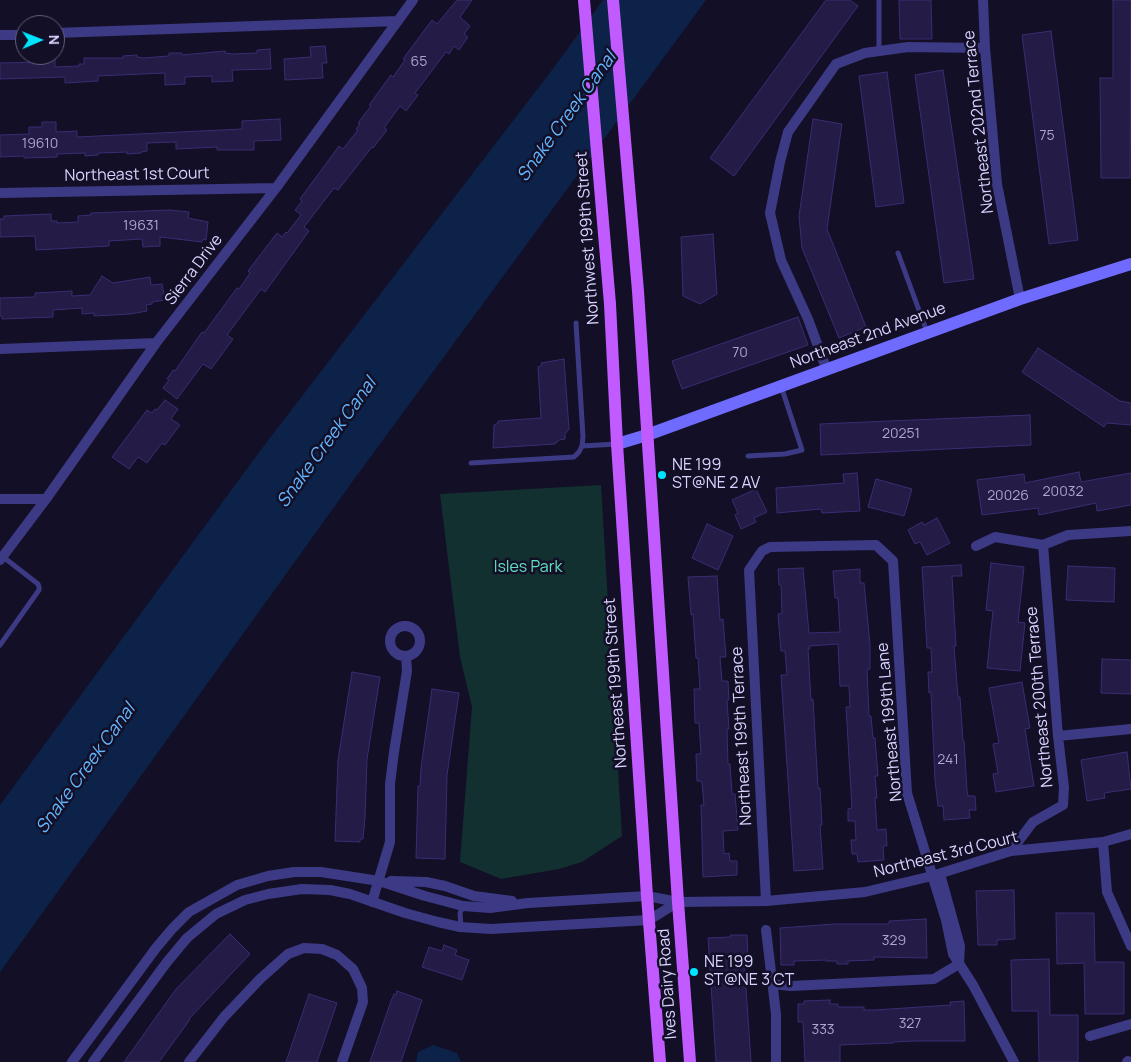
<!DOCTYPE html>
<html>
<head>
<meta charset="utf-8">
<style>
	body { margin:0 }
	#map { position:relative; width:1131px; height:1062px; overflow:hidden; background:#130f26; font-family:Manrope,sans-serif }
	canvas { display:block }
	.north { position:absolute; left:15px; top:15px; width:50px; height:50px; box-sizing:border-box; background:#130f26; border:1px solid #625e7d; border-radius:50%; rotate:89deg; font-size:14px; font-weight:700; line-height:20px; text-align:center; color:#d9d4ff }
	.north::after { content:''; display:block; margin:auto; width:18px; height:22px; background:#00e5ff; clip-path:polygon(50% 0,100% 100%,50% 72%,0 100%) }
</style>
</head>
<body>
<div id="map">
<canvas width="1131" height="1062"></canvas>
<div class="north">N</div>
</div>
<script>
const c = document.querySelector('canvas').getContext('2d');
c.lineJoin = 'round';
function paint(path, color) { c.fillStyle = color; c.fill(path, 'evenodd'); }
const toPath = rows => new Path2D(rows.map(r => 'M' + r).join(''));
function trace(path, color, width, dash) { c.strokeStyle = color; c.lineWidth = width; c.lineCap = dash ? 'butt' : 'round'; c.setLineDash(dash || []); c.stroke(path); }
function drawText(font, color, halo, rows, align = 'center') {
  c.font = font + ' Manrope,sans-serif'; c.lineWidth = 5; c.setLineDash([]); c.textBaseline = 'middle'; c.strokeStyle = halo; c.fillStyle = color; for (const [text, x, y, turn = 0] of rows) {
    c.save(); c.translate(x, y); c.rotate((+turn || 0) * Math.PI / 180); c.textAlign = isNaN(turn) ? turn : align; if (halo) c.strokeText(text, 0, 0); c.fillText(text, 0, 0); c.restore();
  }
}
paint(toPath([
	[601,485,622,836,582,862,559,869,501,879,460,862,472,707,460,657,440,494]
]), '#12302f');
paint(toPath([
	[603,0,706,0,355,478,0,972,0,805,263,447,555,66],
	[433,1045,457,1053,461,1062,416,1062,418,1052]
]), '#0c2248');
const building = toPath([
	[457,0,472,0,460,17,470,26,464,34,468,37,459,50,454,46,449,54,446,52,415,93,418,95,406,111,400,106,384,128,387,130,373,148,372,147,338,190,334,188,304,227,309,231,265,292,261,289,227,335,233,339,211,369,203,364,177,399,163,388,169,380,167,379,173,370,175,371,202,332,204,333,237,288,239,289,250,273,248,271,277,233,282,237,286,232,287,233,301,215,295,210,302,201,300,199,339,146,343,149,358,130,356,129,360,124,358,123,371,106,369,105,391,75,393,77,405,60,403,59,432,20,437,24,457,0],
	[826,0,850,0,858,6,734,176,710,158,826,0],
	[899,0,931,0,932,39,900,39,899,0],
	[1113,0,1131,0,1130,178,1101,178,1100,78,1113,78,1113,0],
	[1051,31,1078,240,1049,244,1022,35,1051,31],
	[325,46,327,63,322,63,323,78,285,80,284,59,311,57,310,47,325,46],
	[270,49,271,69,232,70,233,81,212,82,212,76,185,77,185,84,165,85,165,73,98,76,98,81,65,83,65,77,0,79,0,63,37,62,37,57,55,57,55,67,79,66,79,64,84,64,84,58,123,58,123,56,137,55,137,57,143,58,169,56,169,53,182,53,182,55,225,51,225,53,232,54,257,53,257,50,270,49],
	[943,70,974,279,944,283,915,75,943,70],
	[887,72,904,203,876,207,859,76,887,72],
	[280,119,281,140,254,141,254,150,217,150,217,147,176,149,176,142,147,143,147,151,141,152,141,153,127,154,127,152,98,153,98,155,85,156,85,153,57,154,57,157,24,158,24,156,0,157,0,135,29,134,29,127,42,127,42,122,56,122,56,132,77,131,77,137,242,129,242,121,280,119],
	[813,119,842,124,827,229,866,327,839,338,802,248,799,216,813,119],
	[170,210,189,212,188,218,208,222,206,240,203,239,202,242,160,237,160,246,143,247,142,239,109,241,109,246,36,250,35,236,0,237,0,219,4,219,4,216,51,214,51,221,57,221,57,223,78,222,78,216,91,215,91,213,170,210],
	[713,234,717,294,700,304,683,296,681,237,713,234],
	[102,276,113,283,150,277,151,285,162,284,165,300,152,302,152,304,146,305,147,311,130,314,94,316,94,313,82,314,82,308,53,310,53,317,2,319,2,316,0,316,0,298,35,297,35,293,72,291,72,296,90,295,102,276],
	[798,317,808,345,682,389,672,361,798,317],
	[1038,348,1120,401,1131,403,1131,425,1107,423,1104,427,1022,372,1038,348],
	[564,359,569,429,565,434,565,439,559,440,555,444,493,448,494,425,498,423,498,421,541,418,538,367,542,365,541,363,564,359],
	[165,400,178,409,171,419,180,425,165,445,162,443,147,463,138,457,129,469,112,457,147,410,152,413,155,409,157,410,165,400],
	[1030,415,1031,445,821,455,820,424,1030,415],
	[1079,472,1081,482,1131,473,1131,505,1097,511,1096,503,1039,515,1038,508,982,515,977,480,1024,474,1025,483,1079,472],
	[857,473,860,511,822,513,821,509,777,513,776,488,844,483,843,474,857,473],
	[876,479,912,489,904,516,868,507,876,479],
	[756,489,767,512,754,518,756,522,741,529,735,515,738,513,732,500,756,489],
	[937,518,950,543,927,555,920,542,915,544,908,530,922,522,924,525,937,518],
	[707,524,733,536,718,570,692,558,707,524],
	[991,563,1024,567,1018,622,1025,623,1020,671,987,668,993,611,986,610,991,563],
	[961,565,962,576,952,576,956,646,954,646,958,697,960,697,963,741,964,741,967,791,968,796,975,796,976,810,969,810,970,818,944,820,943,806,938,806,935,780,931,692,929,693,928,672,932,672,931,648,927,648,922,567,961,565],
	[1068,566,1115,568,1114,602,1066,600,1068,566],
	[803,568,809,633,840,632,838,598,835,598,833,571,860,569,860,583,864,583,870,644,870,669,867,670,869,716,871,716,873,738,875,738,878,776,875,776,877,798,875,798,877,830,886,829,887,846,883,846,884,860,858,862,857,854,852,854,851,840,856,840,855,821,848,821,848,809,852,808,846,707,850,707,849,686,840,686,838,644,809,646,810,649,808,649,811,700,813,699,818,788,820,788,822,825,820,825,823,869,794,871,781,675,787,675,785,651,781,651,778,614,782,613,781,585,779,585,778,569,803,568],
	[717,576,720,620,723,619,726,657,720,657,722,681,728,681,729,700,727,700,729,729,727,729,728,764,730,764,732,794,735,794,738,830,723,831,724,854,729,853,730,861,737,861,737,875,703,877,701,805,704,805,702,783,701,781,697,781,696,754,701,754,699,723,695,723,694,689,700,689,698,658,696,658,693,614,691,615,688,577,717,576],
	[1102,659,1131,660,1131,694,1101,693,1102,659],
	[352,672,380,677,367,759,365,818,363,839,360,839,360,842,335,841,338,760,352,672],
	[1022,682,1030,728,1025,729,1034,786,996,792,993,774,998,773,993,744,999,743,989,688,1022,682],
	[432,689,459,693,447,775,445,859,416,858,418,786,420,786,421,768,432,689],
	[1127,752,1131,789,1104,793,1105,798,1087,801,1081,760,1127,752],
	[1014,890,1015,939,997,940,997,945,978,945,976,891,1014,890],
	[1056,913,1094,913,1095,962,1124,962,1124,1014,1085,1014,1084,963,1057,964,1056,913],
	[926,919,927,958,874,957,874,960,848,961,848,964,837,964,837,961,826,961,826,960,794,961,794,965,781,965,780,928,834,924,889,924,889,921,926,919],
	[230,934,250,954,189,1019,190,1019,186,1025,159,1062,124,1062,176,989,230,934],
	[731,935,747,935,748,958,744,958,751,1062,716,1062,708,938,731,937,731,935],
	[444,945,457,950,455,955,469,960,462,980,422,967,429,947,442,951,444,945],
	[1049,959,1050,1015,1078,1015,1078,1062,1039,1062,1038,1011,1012,1011,1011,960,1049,959],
	[397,991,422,1000,401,1062,370,1062,391,1001,394,994,396,995,397,991],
	[309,994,337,1003,317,1062,286,1062,309,994],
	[830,1000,830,1004,838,1004,838,1007,864,1007,864,1010,875,1010,951,1005,950,1002,964,1001,965,1041,915,1041,893,1042,893,1043,840,1045,840,1062,805,1062,803,1022,798,1022,798,1004,804,1004,804,1001,830,1000]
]);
paint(building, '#241b47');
trace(building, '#3b2d73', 1);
trace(toPath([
	[879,0,879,51],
	[898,253,927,332],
	[582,446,617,444],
	[748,456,785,454,802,450,781,386],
	[471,463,574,457,579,452,582,446,583,437,576,323],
	[0,645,39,590,39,587,38,584,2,556],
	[461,927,460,913,463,906]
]), '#3d3a85', 5);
trace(toPath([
	[983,0,985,48,997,184,1020,299],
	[55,33,398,21],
	[0,35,25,35],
	[0,193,276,188],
	[0,349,156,343],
	[826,368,808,319,781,260,770,213,780,162,788,132,836,64,865,53,908,47,985,48],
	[0,499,46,499],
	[976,546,995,537,1043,545,1068,535,1131,531],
	[0,560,46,499,156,343,276,188,413,0],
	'390 641a15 15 0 1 1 30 0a15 15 0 1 1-30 0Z',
	[1058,736,1131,729],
	[1103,842,1107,892,1131,946],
	[1011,851,1033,822,1063,805,1064,787,1058,736,1043,545],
	[940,874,960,946,959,964],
	[391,881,426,882,445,886,474,896,512,901],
	[766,901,749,570,762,551,770,547,876,545,893,561,907,793,946,920,953,954,973,985,1014,1062],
	[372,902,390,842,390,784,394,752,407,671,406,656],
	[766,930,776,1014,776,1062],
	[773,984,791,986,934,979,959,964],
	[1090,1036,1131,1024],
	[72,1062,156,948,172,929,189,912,237,885,268,876,294,872,321,872,379,881,425,896,463,906,490,908,528,903,647,896,678,902,766,901,865,892,932,876,1011,851,1103,842,1131,834],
	[93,1062,167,962,187,938,216,914,245,900,268,894,302,889,330,890,350,894,405,913,438,922,460,927,491,929,649,920,678,902],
	[189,1062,224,1017,260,979,288,954,304,948,322,949,337,955,353,969,362,988,363,1002,342,1062],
	[1127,1062,1128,1061]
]), '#3d3a85', 10);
trace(toPath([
	[617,444,647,435,1020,299,1131,264]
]), '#6f6bff', 12);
trace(toPath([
	[584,0,610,304,617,444,647,896,660,1062],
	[613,0,638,291,678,902,690,1062]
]), '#c25bff', 12);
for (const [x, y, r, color] of [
	[662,475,5,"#00e5ff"],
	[694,972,5,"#00e5ff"]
]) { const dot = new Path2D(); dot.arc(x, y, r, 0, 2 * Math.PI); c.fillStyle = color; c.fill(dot); trace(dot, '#130f26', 2); }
drawText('14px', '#aca6d1', null, [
	["65",419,62],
	["75",1047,136],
	["19610",40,144],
	["19631",141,226],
	["70",740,353],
	["20251",901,434],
	["20032",1063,492],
	["20026",1008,496],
	["241",948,760],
	["329",894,941],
	["327",910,1024],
	["333",823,1030]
]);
drawText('16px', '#d9d4ff', '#130f26', [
	["Northeast 202nd Terrace",979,122,-96],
	["Northeast 1st Court",137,175,-1],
	["Northwest 199th Street",588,238,-94],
	["Sierra Drive",194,270,-53],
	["Northeast 2nd Avenue",868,336,-20],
	["Northeast 199th Street",616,683,-94],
	["Northeast 200th Terrace",1040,697,-95],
	["Northeast 199th Lane",890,722,-95],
	["Northeast 199th Terrace",742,736,-93],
	["Northeast 3rd Court",946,855,-14],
	["Ives Dairy Road",668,984,-94]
]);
drawText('16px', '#d9d4ff', '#130f26', [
	["NE 199",672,466],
	["ST@NE 2 AV",672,484],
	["NE 199",704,963],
	["ST@NE 3 CT",704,981]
], 'left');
drawText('16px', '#5fe0c0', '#130f26', [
	["Isles Park",528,568]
]);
drawText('italic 18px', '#62b6ff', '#130f26', [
	["Snake Creek Canal",567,117,-54],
	["Snake Creek Canal",327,443,-54],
	["Snake Creek Canal",86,769,-54]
]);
</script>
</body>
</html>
